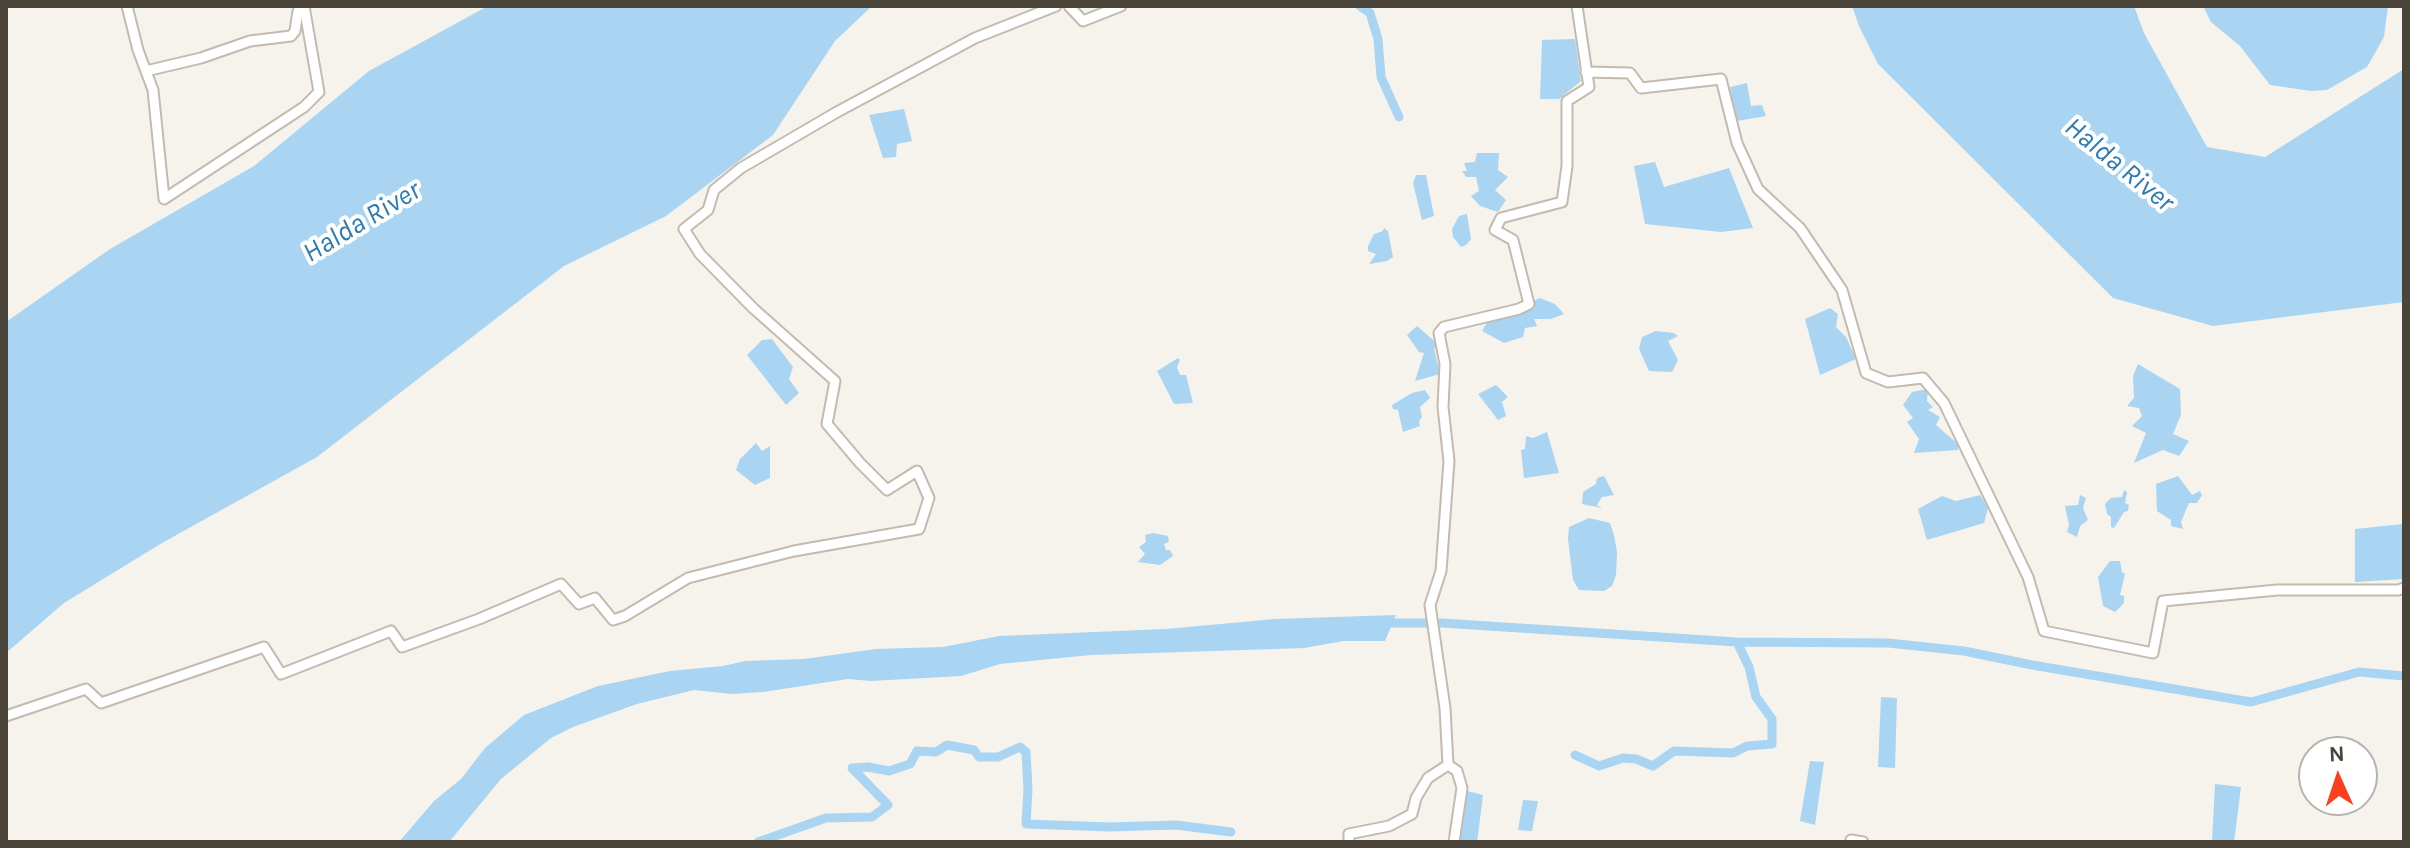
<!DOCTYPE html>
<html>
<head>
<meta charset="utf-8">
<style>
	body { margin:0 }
	#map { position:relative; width:2410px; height:848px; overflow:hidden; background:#f6f3ec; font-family:Karla,sans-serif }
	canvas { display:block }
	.frame { position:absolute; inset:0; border:8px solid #4b4439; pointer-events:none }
	.north { position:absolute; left:2298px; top:736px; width:80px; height:80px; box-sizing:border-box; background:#fff; border:2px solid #b7b4b0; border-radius:50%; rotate:357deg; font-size:22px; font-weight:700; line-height:32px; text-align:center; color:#4b4439 }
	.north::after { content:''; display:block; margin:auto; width:28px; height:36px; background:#fc3f1d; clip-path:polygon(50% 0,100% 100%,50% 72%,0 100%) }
</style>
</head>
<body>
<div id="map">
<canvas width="2410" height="848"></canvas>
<div class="frame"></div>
<div class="north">N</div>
</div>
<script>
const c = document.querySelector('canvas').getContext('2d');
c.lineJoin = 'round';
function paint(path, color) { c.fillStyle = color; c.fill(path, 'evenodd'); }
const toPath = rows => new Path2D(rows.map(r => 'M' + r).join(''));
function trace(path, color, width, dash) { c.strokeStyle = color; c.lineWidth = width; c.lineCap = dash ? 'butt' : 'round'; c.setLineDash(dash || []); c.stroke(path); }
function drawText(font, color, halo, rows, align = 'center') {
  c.font = font + ' Karla,sans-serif'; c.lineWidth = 8; c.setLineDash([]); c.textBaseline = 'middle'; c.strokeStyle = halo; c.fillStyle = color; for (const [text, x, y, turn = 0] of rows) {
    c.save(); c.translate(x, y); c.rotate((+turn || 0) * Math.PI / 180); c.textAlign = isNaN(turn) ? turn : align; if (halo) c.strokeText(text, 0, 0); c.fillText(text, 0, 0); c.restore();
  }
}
paint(toPath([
	[488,6,872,6,835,41,773,135,666,216,564,266,317,457,162,543,64,603,6,653,6,322,110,249,254,166,369,71],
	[1852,6,2134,6,2144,33,2207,147,2265,157,2404,69,2404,302,2213,326,2113,298,1878,64,1859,26],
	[2203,6,2388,6,2384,37,2367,67,2327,90,2311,91,2270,85,2240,46,2211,22],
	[1575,39,1581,81,1559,99,1540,99,1542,40],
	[1747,83,1751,106,1762,105,1766,116,1737,121,1730,87],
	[904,109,912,141,897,144,896,157,883,158,869,115],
	[1477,153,1499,153,1498,170,1508,177,1495,190,1506,200,1498,212,1480,206,1471,196,1479,191,1476,177,1466,177,1462,171,1467,171,1464,163,1475,162],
	[1655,162,1664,187,1729,168,1753,228,1721,232,1645,224,1634,166],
	[1416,175,1426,175,1434,216,1422,220,1413,183],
	[1467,214,1471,239,1466,245,1461,247,1453,237,1452,229,1459,216],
	[1384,228,1388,231,1393,257,1387,261,1369,264,1376,254,1368,251,1368,246,1374,234,1383,231],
	[1540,298,1555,304,1564,314,1551,319,1534,319,1537,326,1525,328,1523,337,1504,343,1482,331,1489,319,1530,307,1535,309,1533,301],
	[1830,308,1838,314,1836,327,1846,337,1856,359,1820,375,1805,319],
	[1417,326,1440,346,1434,348,1440,374,1415,381,1424,353,1419,352,1407,335],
	[1656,331,1674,333,1678,336,1668,341,1678,360,1672,372,1649,371,1639,349,1642,337],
	[772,339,793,367,789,379,799,393,786,405,747,355,762,340],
	[1178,358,1180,360,1177,367,1180,375,1186,375,1193,403,1174,404,1157,371],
	[2138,364,2180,389,2181,415,2173,434,2189,441,2179,456,2163,450,2134,463,2146,433,2132,426,2142,416,2139,408,2127,406,2134,398,2133,376],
	[1496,385,1508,397,1502,402,1506,416,1498,420,1478,394],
	[1928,389,1927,401,1933,407,1928,410,1940,417,1936,425,1958,444,1958,450,1914,453,1919,439,1907,422,1913,418,1903,405,1912,392],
	[1425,390,1430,398,1420,407,1422,417,1419,421,1420,426,1403,432,1398,410,1393,409,1392,405,1412,393],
	[1547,432,1559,473,1524,478,1521,450,1525,449,1526,436,1533,438],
	[756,443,762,451,770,446,770,478,755,485,736,470,740,459],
	[1604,476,1614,495,1602,497,1597,505,1602,508,1582,504,1583,492,1596,484,1597,478],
	[2178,476,2192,495,2200,491,2202,495,2197,503,2189,503,2181,522,2183,529,2171,526,2171,520,2157,511,2156,484],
	[2124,490,2127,492,2125,503,2129,505,2128,511,2124,512,2114,528,2111,527,2111,517,2107,514,2105,504,2111,498,2122,497],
	[1980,495,1988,508,1984,523,1927,540,1918,509,1942,496,1956,501],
	[2080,495,2086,498,2083,508,2088,520,2080,526,2077,537,2067,532,2069,525,2065,506,2078,505],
	[1589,518,1610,523,1614,535,1617,552,1616,575,1612,586,1604,591,1579,590,1573,580,1568,539,1569,527],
	[2403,524,2404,579,2355,582,2355,529],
	[1153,533,1168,536,1169,542,1164,544,1166,550,1170,550,1173,556,1160,565,1138,562,1145,554,1139,547,1146,542,1145,535],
	[2110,561,2120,561,2122,572,2125,574,2120,595,2124,596,2124,603,2115,612,2103,606,2098,577],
	[1396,615,1385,641,1344,641,1304,648,1091,655,1000,664,961,676,871,681,848,679,763,692,732,694,694,690,637,704,573,727,551,738,501,779,449,842,399,842,434,801,461,779,485,748,524,715,598,686,670,671,723,666,745,661,804,659,876,649,943,647,999,636,1166,629,1275,619],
	[1881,697,1897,698,1895,768,1878,767],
	[1810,761,1824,762,1815,825,1800,821],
	[2215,784,2241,787,2234,842,2212,842],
	[1467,791,1483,795,1477,842,1461,842,1459,837],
	[1523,800,1538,801,1532,831,1518,830]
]), '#a9d4f2');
trace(toPath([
	[1360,6,1370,13,1378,39,1381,77,1399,117],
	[1381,623,1442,623,1737,642,1888,643,1964,651,2032,665,2251,702,2359,672,2404,676],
	[1575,755,1599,766,1623,758,1636,759,1653,766,1674,751,1733,753,1747,746,1772,744,1772,719,1756,697,1749,667,1737,642],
	[758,842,826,818,872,817,888,805,852,768,868,767,889,771,910,764,917,751,936,752,947,745,974,750,979,757,998,757,1020,747,1026,752,1028,789,1026,824,1110,827,1176,825,1231,832]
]), '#a9d4f2', 9);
const minor = toPath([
	[127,6,138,50,153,90,164,199,304,107,319,92,304,6],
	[1069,6,1083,21,1121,6],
	[146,71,201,58,250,41,291,36,295,31,298,11,302,6],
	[1586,72,1630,73,1641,88,1721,79,1737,143,1758,189,1800,228,1842,290,1866,373,1888,382,1923,378,1944,403,2028,577,2044,631,2153,653,2163,601,2277,590,2398,590,2404,588],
	[6,716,86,689,101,703,264,647,281,674,391,631,402,647,479,619,561,584,579,604,595,598,613,620,625,616,688,578,794,551,919,529,929,498,917,471,887,490,860,463,827,424,835,381,753,308,700,254,684,229,708,210,714,190,741,168,837,112,975,38,1056,6],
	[1448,765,1457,771,1462,788,1454,842],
	[1851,840,1863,842],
	[1349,842,1349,834,1389,826,1412,814,1416,798,1428,778,1448,765,1445,708,1430,605,1441,571,1449,461,1443,407,1445,364,1439,333,1444,327,1519,309,1529,304,1513,240,1495,230,1501,218,1562,202,1567,166,1567,101,1589,87,1577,6]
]);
trace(minor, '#c2bbae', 13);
trace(minor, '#fff', 9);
drawText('italic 28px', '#2e7ab2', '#fff', [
	["Halda River",2119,165,39],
	["Halda River",362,222,-31]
]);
</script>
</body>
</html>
